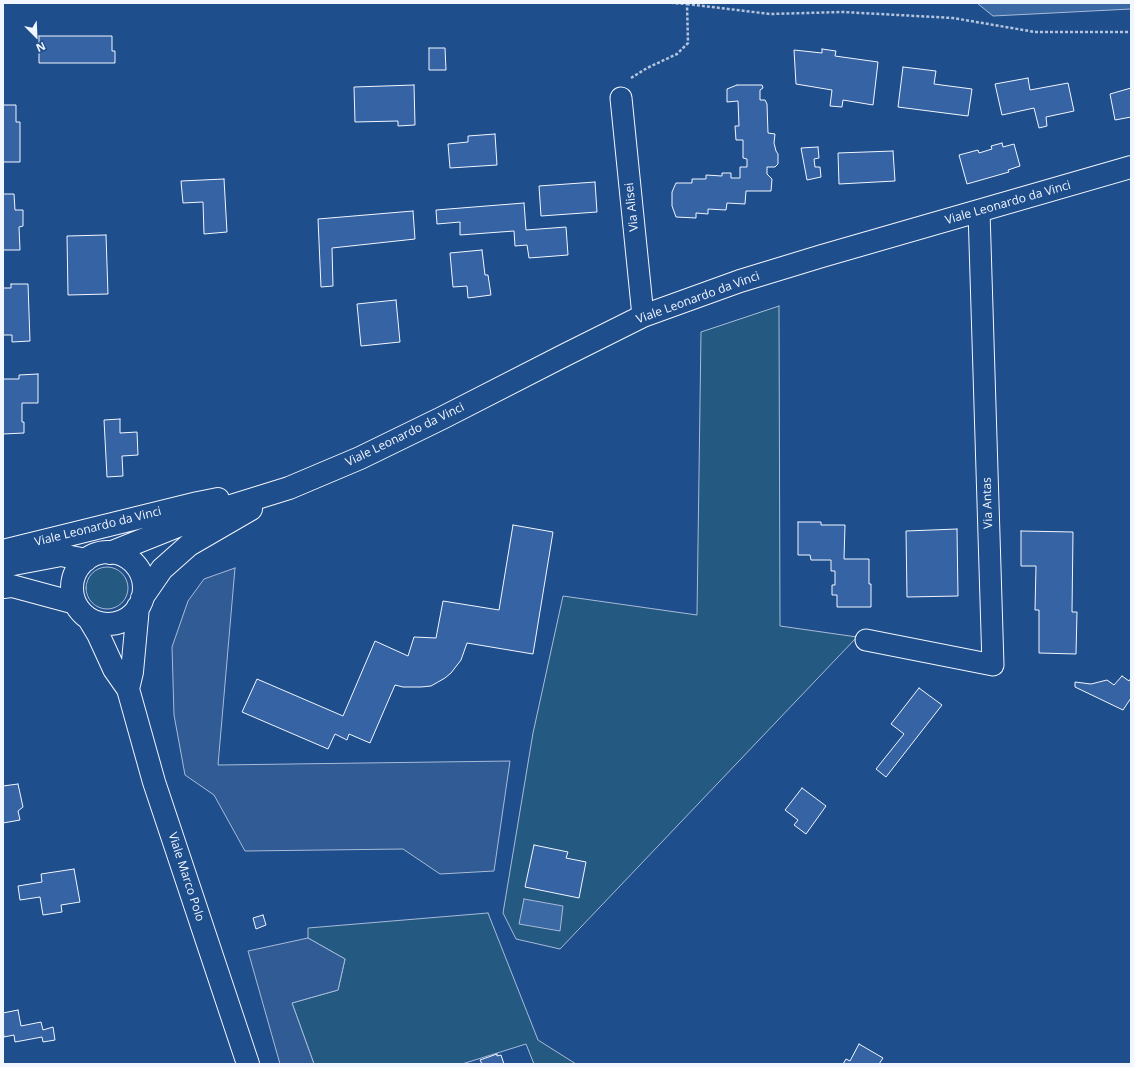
<!DOCTYPE html>
<html>
<head>
<meta charset="utf-8">
<style>
	body { margin:0 }
	#map { position:relative; width:1134px; height:1067px; overflow:hidden; background:#1f4e8c; font-family:"Open Sans",sans-serif }
	canvas { display:block }
	.frame { position:absolute; inset:0; border:4px solid #f2f6ff; pointer-events:none }
	.north { position:absolute; left:16px; top:16px; width:40px; height:40px; -webkit-text-stroke:3px #1f4e8c; paint-order:stroke; rotate:156deg; font-size:11px; font-weight:700; line-height:16px; text-align:center; color:#f2f6ff }
	.north::after { content:''; display:block; margin:auto; width:14px; height:18px; background:#f2f6ff; clip-path:polygon(50% 0,100% 100%,50% 72%,0 100%) }
</style>
</head>
<body>
<div id="map">
<canvas width="1134" height="1067"></canvas>
<div class="frame"></div>
<div class="north">N</div>
</div>
<script>
const c = document.querySelector('canvas').getContext('2d');
c.lineJoin = 'round';
function paint(path, color) { c.fillStyle = color; c.fill(path, 'evenodd'); }
const toPath = rows => new Path2D(rows.map(r => 'M' + r).join(''));
function trace(path, color, width, dash) { c.strokeStyle = color; c.lineWidth = width; c.lineCap = dash ? 'butt' : 'round'; c.setLineDash(dash || []); c.stroke(path); }
function drawText(font, color, halo, rows, align = 'center') {
  c.font = font + ' "Open Sans",sans-serif'; c.lineWidth = 3; c.setLineDash([]); c.textBaseline = 'middle'; c.strokeStyle = halo; c.fillStyle = color; for (const [text, x, y, turn = 0] of rows) {
    c.save(); c.translate(x, y); c.rotate((+turn || 0) * Math.PI / 180); c.textAlign = isNaN(turn) ? turn : align; if (halo) c.strokeText(text, 0, 0); c.fillText(text, 0, 0); c.restore();
  }
}
const green = toPath([
	[779,306,780,626,857,637,560,949,516,939,503,913,533,733,563,596,697,615,701,332,779,306],
	'86 588a21 21 0 1 1 42 0a21 21 0 1 1-42 0Z',
	[488,913,538,1040,576,1064,534,1064,526,1044,462,1064,314,1064,292,1003,338,990,345,959,308,938,308,928,488,913]
]);
paint(green, '#245a82');
trace(green, '#a8bbd7', 1);
const parking = toPath([
	[235,568,218,765,510,761,494,871,440,874,403,849,245,851,214,795,185,775,174,715,172,647,188,601,204,579,235,568],
	[308,938,345,959,338,990,292,1003,314,1064,280,1064,248,951,308,938]
]);
paint(parking, '#305b95');
trace(parking, '#a8bbd7', 1);
const water = toPath([
	[977,3,1131,3,1131,9,993,16,977,3],
	[524,899,563,906,560,931,519,924,524,899]
]);
paint(water, '#3b69a3');
trace(water, '#a8bbd7', 1);
const building = toPath([
	[39,36,112,36,112,51,115,51,115,63,39,63,39,36],
	[429,48,445,48,446,70,429,70,429,48],
	[822,49,836,51,835,56,878,62,873,105,843,100,842,107,830,106,832,90,796,84,794,50,822,53,822,49],
	[903,67,936,71,934,84,972,89,968,116,898,107,903,67],
	[1028,78,1030,90,1068,83,1074,111,1046,117,1047,126,1039,128,1034,108,1002,115,995,84,1028,78],
	[414,85,415,125,398,126,398,121,355,122,354,87,414,85],
	[737,85,762,85,763,88,760,90,760,100,765,100,767,104,768,133,775,134,774,143,776,151,778,154,778,164,775,167,767,167,767,174,772,179,771,191,746,191,745,204,727,203,726,210,708,209,708,214,696,213,696,218,676,217,672,206,672,192,676,183,692,183,692,179,706,179,706,175,722,176,722,173,731,173,731,178,740,178,740,167,747,167,747,159,743,158,743,140,736,140,735,126,739,126,738,101,727,102,727,89,737,85],
	[1131,88,1131,117,1115,120,1110,94,1131,88],
	[3,105,16,105,16,122,20,122,20,162,3,162,3,105],
	[495,134,497,165,450,168,448,144,468,142,468,136,495,134],
	[1002,143,1003,147,1014,144,1020,166,1008,170,1009,172,967,184,959,155,978,150,979,153,992,149,991,146,1002,143],
	[818,147,819,158,814,159,815,167,820,167,821,177,807,180,801,148,818,147],
	[893,151,895,181,839,184,838,153,893,151],
	[224,179,227,232,204,234,203,202,183,203,181,181,224,179],
	[595,182,597,212,541,216,539,186,595,182],
	[3,194,14,194,15,210,23,210,23,226,19,227,20,250,3,250,3,194],
	[524,203,526,230,566,227,568,255,529,258,527,245,515,246,514,231,460,235,460,222,437,224,436,210,524,203],
	[413,211,415,239,332,248,333,286,321,287,318,219,413,211],
	[106,235,108,294,68,295,67,236,106,235],
	[482,250,485,275,488,275,491,295,468,298,467,286,453,287,450,253,482,250],
	[11,284,28,284,30,341,12,342,12,335,3,335,3,288,11,288,11,284],
	[396,300,400,342,361,346,357,304,396,300],
	[38,374,38,403,22,403,22,422,24,422,24,433,3,434,3,379,19,379,19,375,38,374],
	[120,419,120,433,137,432,138,455,122,456,123,476,107,477,104,420,120,419],
	[798,522,821,522,821,525,845,525,844,559,869,559,869,584,871,584,871,607,837,607,837,595,832,595,832,585,835,585,835,571,831,571,831,560,811,560,810,555,798,555,798,522],
	[513,525,553,532,533,654,467,643,461,660,451,673,445,678,431,686,421,687,403,687,395,685,370,743,349,734,347,740,335,734,328,749,242,712,257,679,343,716,375,641,408,656,414,637,436,638,443,601,499,610,513,525],
	[957,529,958,596,907,597,906,531,957,529],
	[1021,531,1073,532,1072,612,1077,612,1076,654,1039,653,1039,610,1035,610,1036,566,1021,566,1021,531],
	[1122,676,1129,681,1131,678,1131,698,1123,710,1075,687,1075,682,1091,684,1107,680,1114,685,1122,676],
	[919,688,942,705,886,777,876,769,904,734,891,724,919,688],
	[18,784,23,807,18,811,20,820,3,823,3,786,18,784],
	[802,788,826,806,806,834,794,825,798,820,785,810,802,788],
	[534,845,568,852,566,858,586,862,579,898,525,887,534,845],
	[74,869,80,902,61,905,62,912,43,915,40,897,20,900,18,886,42,882,41,874,74,869],
	[263,915,266,925,256,929,253,918,263,915],
	[18,1010,21,1026,41,1022,43,1030,53,1027,55,1040,43,1042,42,1037,15,1042,14,1035,4,1037,3,1030,3,1013,18,1010],
	[859,1044,883,1058,879,1064,843,1064,846,1059,850,1061,859,1044],
	[497,1054,497,1056,501,1055,504,1064,482,1064,480,1060,497,1054]
]);
paint(building, '#3563a3');
trace(building, '#f2f6ff', 1);
const street = toPath([
	[621,98,643,316],
	[866,640,993,665,979,211]
]);
const secondary = toPath([
	[3,551,198,503,218,499],
	'72 588a36 36 0 1 1 72 0a36 36 0 1 1-72 0Z',
	[110,553,215,511,289,488,360,458,442,418,565,355,643,316,740,281,822,256,1131,167],
	[3,566,61,555,86,560],
	[3,587,12,586,75,603],
	[142,598,162,569,189,545,251,509],
	[89,619,98,634,114,669,128,689,154,782,248,1064],
	[128,689,132,672,138,607]
]);
trace(street, '#f2f6ff', 23);
trace(secondary, '#f2f6ff', 24);
trace(toPath([
	[687,4,770,14,843,12,953,18,1035,32,1131,32],
	[631,78,647,68,677,54,688,43,687,4,672,3]
]), '#b3c4dc', 2.5, [3, 2]);
trace(street, '#1f4e8c', 21);
trace(secondary, '#1f4e8c', 22);
drawText('12px', '#f2f6ff', '#1f4e8c', [
	["Viale Leonardo da Vinci",1008,203,-16],
	["Via Alisei",632,207,-96],
	["Viale Leonardo da Vinci",698,298,-20],
	["Viale Leonardo da Vinci",405,435,-26],
	["Via Antas",988,503,-92],
	["Viale Leonardo da Vinci",98,527,-14],
	["Viale Marco Polo",186,877,72]
]);
</script>
</body>
</html>
